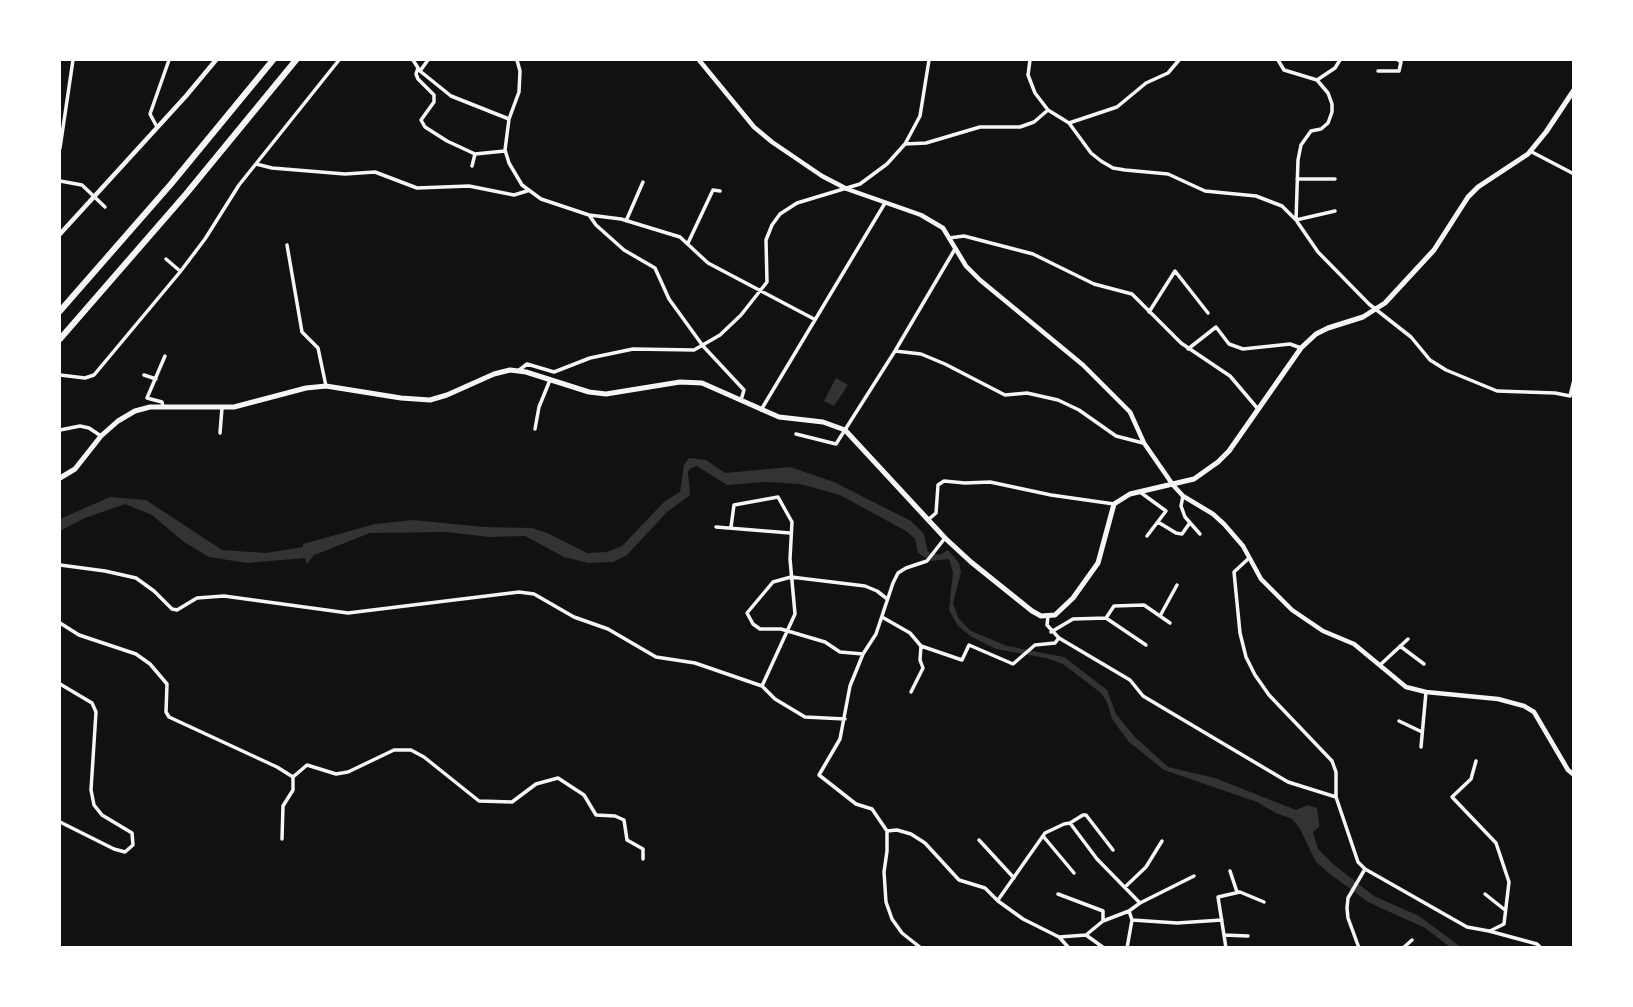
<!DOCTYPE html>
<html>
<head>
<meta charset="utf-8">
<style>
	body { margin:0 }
	#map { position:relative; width:1633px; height:1007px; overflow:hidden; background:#111; font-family:Ubuntu,sans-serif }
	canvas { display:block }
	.frame { position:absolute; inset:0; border:61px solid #fff; pointer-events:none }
</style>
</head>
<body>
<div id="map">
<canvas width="1633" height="1007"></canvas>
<div class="frame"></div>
</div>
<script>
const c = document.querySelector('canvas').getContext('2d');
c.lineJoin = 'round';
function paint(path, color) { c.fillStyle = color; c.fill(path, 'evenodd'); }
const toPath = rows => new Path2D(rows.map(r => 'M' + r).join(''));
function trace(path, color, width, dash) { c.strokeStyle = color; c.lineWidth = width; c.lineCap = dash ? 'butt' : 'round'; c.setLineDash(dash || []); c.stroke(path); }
paint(toPath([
	[836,378,848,385,834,406,824,401],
	[689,458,706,460,725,473,790,467,834,482,911,521,924,534,928,552,939,555,948,550,959,563,961,572,953,603,959,619,971,631,1007,646,1064,657,1107,690,1116,714,1135,737,1168,767,1215,778,1296,810,1308,805,1317,808,1319,823,1319,827,1313,832,1318,849,1333,864,1374,896,1419,916,1461,947,1450,947,1425,928,1368,902,1330,874,1316,862,1299,827,1292,819,1276,813,1257,802,1164,770,1129,742,1112,719,1107,702,1101,693,1063,664,1046,658,996,649,972,637,958,626,949,610,953,572,949,559,931,561,918,553,915,539,906,531,840,495,800,484,766,482,727,485,697,466,691,468,688,472,690,495,667,512,627,555,613,562,588,563,564,557,525,536,489,537,447,532,370,533,314,555,307,564,305,558,247,563,209,557,184,542,152,515,125,504,85,518,60,531,60,519,110,497,146,500,222,550,266,553,303,547,303,544,375,524,413,520,484,527,532,528,547,533,587,553,607,552,622,546,665,501,680,492,684,465]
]), '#333');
trace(toPath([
	[413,60,420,71,451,96,509,119],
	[517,60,520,71,519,92,509,119,505,150,509,163,522,185,541,199,589,215,596,225,624,250,655,268,669,299,703,346,744,390,741,400],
	[1030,60,1028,75,1035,93,1048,110,1069,123,1091,153,1101,161,1113,168,1125,170,1168,174,1205,191,1256,196,1282,206,1296,220,1318,252,1369,304,1411,337,1430,360,1446,370,1497,391,1555,393,1570,396,1574,380],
	[1278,60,1284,70,1317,80,1328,93,1332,104,1332,112,1328,123,1321,129,1311,131,1301,145,1298,160,1296,220,1335,211],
	[418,68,416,74,418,79,434,95,434,102,421,120,425,127,447,141,475,154,505,151],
	[420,71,428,60],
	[1378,71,1399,71,1401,62,1398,60],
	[1317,80,1335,68,1340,60],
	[1069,123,1117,107,1146,83,1168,73,1179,60],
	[157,127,150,114,169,60],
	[905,144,926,143,980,127,1020,127,1034,122,1048,110],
	[60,148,73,60],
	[1530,151,1574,174],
	[256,164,272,168,345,174,375,172,417,188,469,186,514,195,527,191],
	[472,166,475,154],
	[1297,179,1335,179],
	[60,181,82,185,105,207],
	[589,215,621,219,680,237,708,263,814,319],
	[626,221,643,182],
	[949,238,964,236,1033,254,1094,284,1132,294,1181,343,1230,376,1258,409],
	[688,243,713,190,720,191],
	[287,245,302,332,318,348,326,386],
	[166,259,180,271],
	[1149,312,1175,271,1208,313],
	[1188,349,1216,327,1229,344,1243,349,1290,344,1301,348],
	[895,351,921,354,945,364,1005,395,1027,393,1058,400,1079,410,1116,436,1143,443],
	[518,371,527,364,554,372,590,358,633,349,694,350,720,335,741,315,767,282,766,240,772,225,780,214,797,203,860,184,887,164,905,144,920,116,929,60],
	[60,375,85,378,94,375,180,272,205,239,239,185,339,60],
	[144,375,156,379],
	[163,407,162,402,147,398,165,356],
	[761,410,885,203],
	[535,429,539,407,550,380],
	[60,430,80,426,89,428,101,436],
	[220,433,222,408],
	[796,434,836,444,895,351,955,249],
	[1140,492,1166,511,1147,536],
	[1183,496,1181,506,1185,517,1200,534],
	[929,519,936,513,938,485,944,481,965,483,990,482,1051,495,1114,504],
	[1158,522,1176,533,1182,534,1189,524],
	[716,527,790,533],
	[731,527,734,505,778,497,792,522,790,559,795,614,762,686],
	[945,538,927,561,906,568,898,573,893,583,876,634,863,654,850,686,840,739,819,775,856,804,872,809,887,831,897,830,911,834,925,843,959,880,985,888,998,901,1023,919,1059,937,1069,948],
	[1248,559,1234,572,1240,633,1246,657,1255,675,1269,695,1332,761,1336,772,1336,797,1358,862,1365,869,1467,927,1489,931,1537,944,1541,948],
	[60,565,105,571,136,578,154,591,172,609,177,610,197,598,224,596,348,613,519,592,534,594,574,617,608,629,656,657,695,663,762,686,775,699,805,717,845,719],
	[1048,616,1047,625,1059,638,1130,680,1143,696,1288,782,1336,797],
	[1160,616,1177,585],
	[882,617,910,633,921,646,920,660,923,668,911,692],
	[1106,618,1114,606,1144,605,1170,623],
	[60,623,79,635,136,654,150,664,167,684,166,712,169,717,277,767,293,777],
	[1051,632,1073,619,1106,618,1146,645],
	[921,646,962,660,969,645,1013,664,1035,645,1055,643,1058,639],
	[1400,646,1424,664],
	[863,654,840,652,825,642,781,629,760,629,753,624,747,613,773,582,791,577,865,586,877,591,886,598],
	[1380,665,1408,639],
	[60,684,92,703,96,712,91,790,94,805,102,815,132,833,133,845,125,852,114,849,60,822],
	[1399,721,1422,732],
	[1421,747,1426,692],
	[1476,761,1471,779,1452,797,1496,843,1509,882,1504,924,1490,931],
	[293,777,307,765,336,774,348,772,394,750,411,750,424,757,479,801,512,802,536,784,558,778,584,795,596,815,615,816,624,820,627,840,643,849,643,859],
	[1070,823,1083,815,1086,815,1113,850],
	[887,831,887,851,884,872,886,902,892,919,902,933,921,948],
	[1043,836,1074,873],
	[282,839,283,806,293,790,293,777],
	[979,840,1014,878],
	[1230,871,1237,892],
	[1125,887,1146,867,1162,841],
	[1058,894,1103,911,1103,921],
	[1485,894,1505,910],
	[998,900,1045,833,1064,824,1070,823,1097,859,1140,903,1129,911,1103,921,1086,935,1059,937],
	[1140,903,1194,876],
	[1132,920,1177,923,1222,920],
	[1086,935,1104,948],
	[1224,935,1248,936],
	[1127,948,1132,920,1129,911],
	[1226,948,1218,897,1240,892,1264,902],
	[1359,948,1348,918,1347,908,1348,898,1365,869],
	[1403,948,1412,940]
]), '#f5f5f5', 3.5);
trace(toPath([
	[699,60,754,127,772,142,822,176,847,189,921,215,943,228,966,266,980,280,1083,365,1130,412,1144,443,1173,485,1183,496,1213,514,1224,524,1243,546,1261,579,1292,610,1323,631,1354,644,1406,687,1426,692,1498,699,1524,706,1534,712,1568,770,1574,775],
	[60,234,186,96,216,60]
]), '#f5f5f5', 4.5);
trace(toPath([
	[60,478,75,469,101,436,118,421,135,411,150,407,234,407,306,388,326,386,401,398,430,400,447,395,494,374,510,370,526,372,589,392,606,394,680,382,702,383,779,417,823,422,845,430,945,538,971,562,1032,611,1041,616,1055,615,1073,598,1098,563,1114,504,1130,494,1194,479,1218,462,1229,451,1301,348,1316,334,1328,328,1363,317,1385,303,1434,250,1468,197,1478,187,1528,154,1546,132,1574,90]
]), '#f5f5f5', 5);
trace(toPath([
	[60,311,171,184,273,60],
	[60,339,186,194,296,60]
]), '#f5f5f5', 6);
</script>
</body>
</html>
